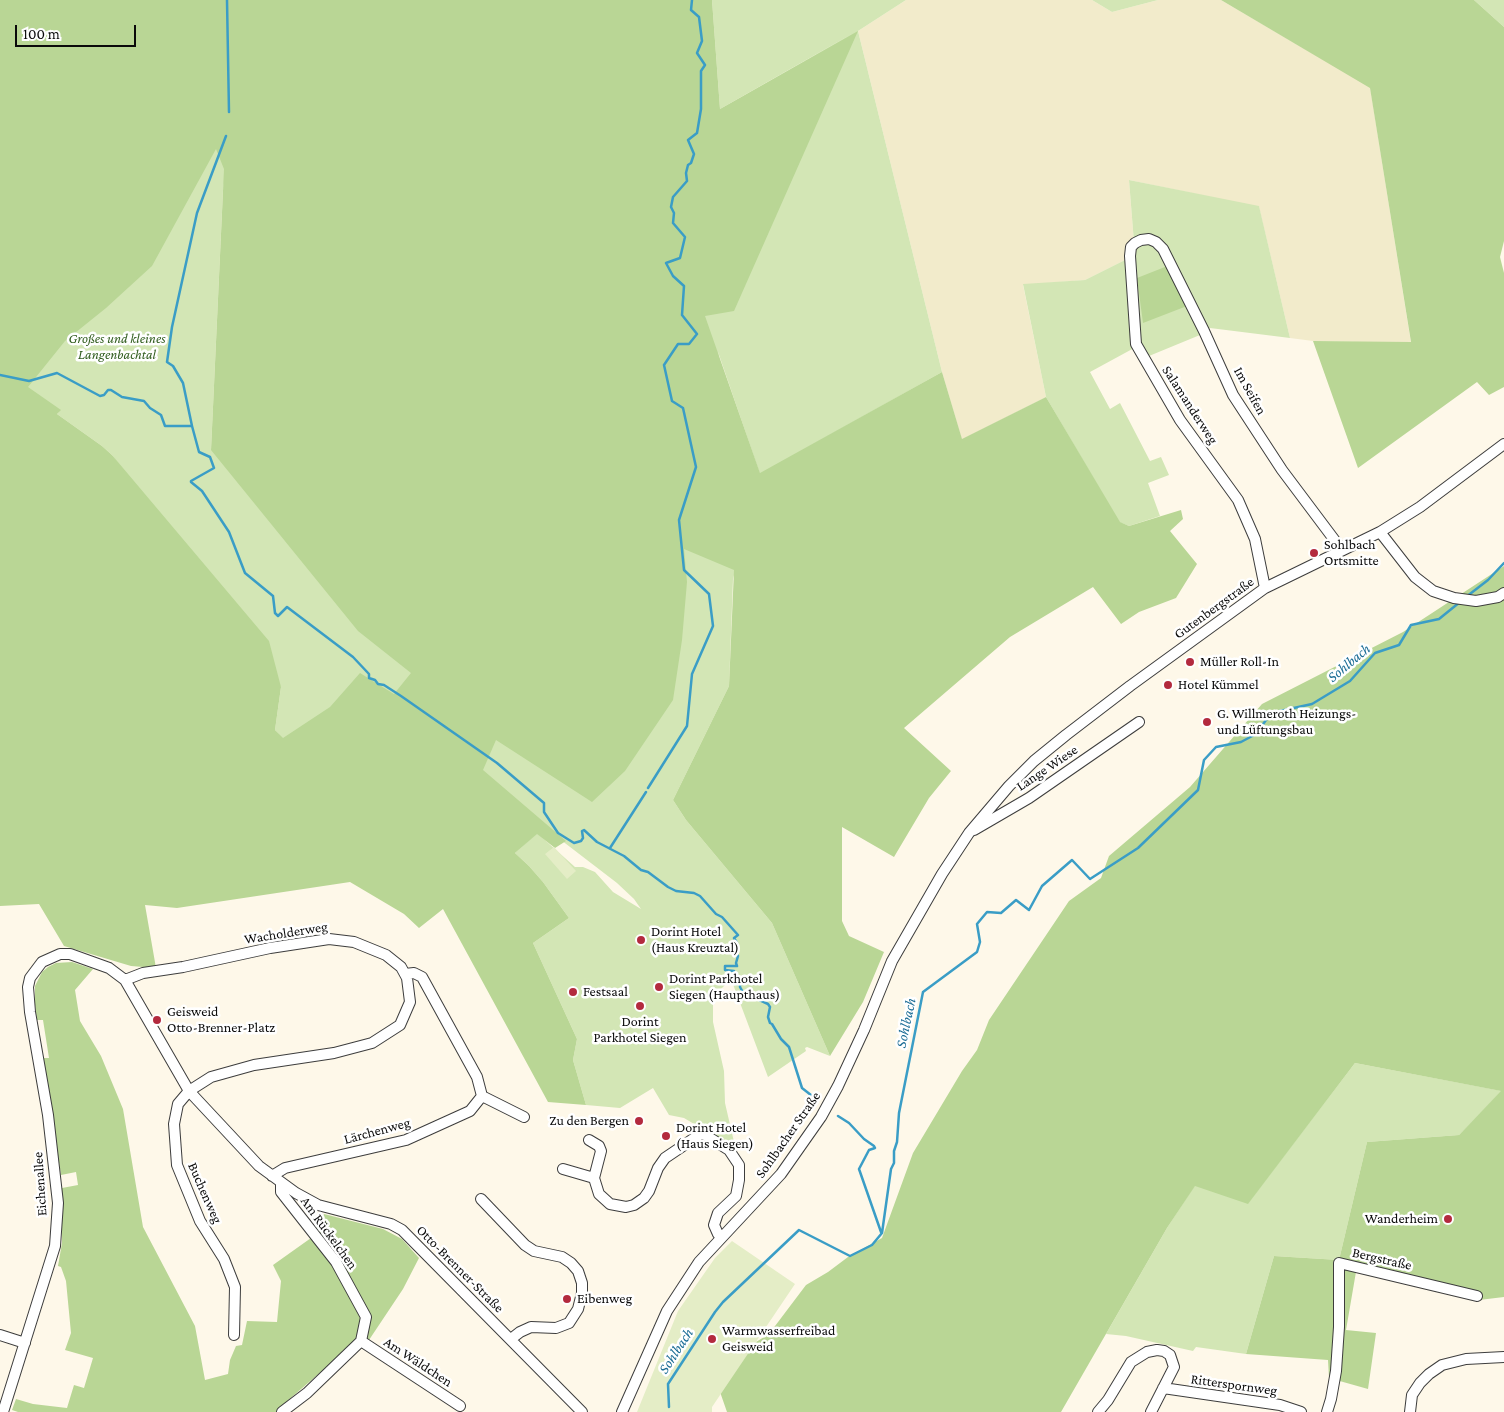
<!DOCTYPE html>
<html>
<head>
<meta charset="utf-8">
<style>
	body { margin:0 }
	#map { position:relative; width:1504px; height:1412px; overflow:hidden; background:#fef8e9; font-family:"Crimson Pro",serif }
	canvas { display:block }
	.scale { position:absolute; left:15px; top:25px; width:121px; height:22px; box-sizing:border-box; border:2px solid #0a0a0a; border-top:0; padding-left:6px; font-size:15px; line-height:18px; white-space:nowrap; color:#0a0a0a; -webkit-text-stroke:4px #fff; paint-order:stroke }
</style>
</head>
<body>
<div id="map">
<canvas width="1504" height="1412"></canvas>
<div class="scale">100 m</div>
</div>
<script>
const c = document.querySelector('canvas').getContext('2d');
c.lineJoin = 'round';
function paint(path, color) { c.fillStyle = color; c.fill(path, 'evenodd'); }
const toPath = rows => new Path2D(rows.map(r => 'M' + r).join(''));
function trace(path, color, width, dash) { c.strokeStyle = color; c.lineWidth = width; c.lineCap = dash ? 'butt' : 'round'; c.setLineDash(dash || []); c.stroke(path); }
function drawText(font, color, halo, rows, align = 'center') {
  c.font = font + ' "Crimson Pro",serif'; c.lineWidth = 5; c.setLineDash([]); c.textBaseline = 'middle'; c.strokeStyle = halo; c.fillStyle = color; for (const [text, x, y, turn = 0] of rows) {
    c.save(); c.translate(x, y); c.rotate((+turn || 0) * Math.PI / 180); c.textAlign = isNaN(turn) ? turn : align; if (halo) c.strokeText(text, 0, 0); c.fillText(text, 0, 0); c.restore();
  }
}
paint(toPath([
	[906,0,1092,0,1112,12,1158,0,1221,0,1370,87,1411,343,1313,341,1290,338,1259,207,1129,180,1135,255,1085,280,1023,285,1046,397,962,440,942,372,858,31]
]), '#f2ebcb');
paint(toPath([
	[712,0,906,0,858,31,942,372,760,474,718,352,752,506,733,579,729,686,673,800,686,820,772,923,830,1056,807,1047,805,1048,806,1051,768,1077,731,979,713,997,713,1022,724,1071,725,1103,734,1142,728,1144,684,1118,669,1115,653,1088,620,1108,586,1105,573,1060,577,1039,533,943,569,918,543,882,529,866,515,853,537,833,575,867,583,867,595,872,613,892,641,909,634,899,617,883,544,827,283,739,275,730,281,687,112,455,102,446,57,414,60,410,2,379,0,320,239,79,223,190,211,450,655,473,716,112,857,31,720,109],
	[1092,0,1158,0,1112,12],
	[1474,0,1504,0,1504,27],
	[1129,180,1259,206,1290,338,1210,328,1200,335,1149,356,1136,347,1090,372,1110,409,1120,403,1150,461,1161,457,1169,475,1148,483,1160,516,1129,526,1119,522,1046,397,1023,284,1085,280,1135,255],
	[1355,1063,1502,1091,1459,1135,1367,1142,1339,1260,1274,1256,1246,1354,1196,1347,1193,1351,1126,1336,1106,1334,1167,1228,1195,1185,1248,1203]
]), '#d3e6b5');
paint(toPath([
	[0,0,712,0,720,109,858,31,734,311,705,316,760,473,942,372,962,439,1046,397,1120,522,1129,526,1181,510,1183,519,1170,531,1197,564,1176,598,1139,612,1121,624,1093,587,1010,637,904,728,951,771,929,798,894,857,842,827,842,921,849,936,884,952,863,1002,830,1056,772,923,686,820,673,800,729,686,734,570,684,549,687,582,682,640,673,700,625,771,592,802,496,740,483,770,566,841,555,848,537,834,515,853,529,866,543,882,569,918,533,943,577,1039,573,1060,586,1105,548,1102,443,909,419,928,404,914,350,882,177,908,145,905,156,968,131,966,64,946,39,904,0,906],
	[216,149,224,169,211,450,358,631,411,673,394,694,360,673,330,707,283,738,275,730,281,687,269,641,112,455,102,446,57,414,61,410,28,387,65,341,106,308,152,266],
	[1221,0,1474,0,1504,27,1504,241,1500,257,1504,273,1504,387,1489,395,1477,382,1358,468,1313,341,1411,342,1370,88],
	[1170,265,1187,306,1143,323,1137,278],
	[1504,566,1504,1297,1479,1300,1357,1266,1346,1330,1376,1333,1368,1389,1329,1378,1328,1360,1246,1354,1274,1256,1339,1260,1367,1142,1459,1135,1501,1091,1355,1063,1248,1204,1195,1186,1167,1228,1061,1412,727,1412,712,1369,769,1334,806,1285,828,1272,848,1257,882,1238,913,1153,962,1071,977,1050,989,1020,1069,901,1101,878,1109,856,1190,787,1262,704,1403,632],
	[72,962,93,969,75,990,80,1021,101,1056,123,1109,143,1227,195,1326,205,1380,228,1374,230,1360,236,1346,242,1345,247,1321,277,1322,281,1281,273,1265,311,1238,316,1227,324,1214,383,1229,402,1239,419,1258,403,1289,369,1340,351,1346,286,1402,277,1412,18,1412,12,1410,16,1399,33,1404,67,1408,74,1385,84,1388,93,1358,65,1350,71,1333,66,1281,61,1267,58,1266,62,1243,62,1188,78,1185,76,1172,61,1175,43,1058,49,1058,43,1020,37,1020,35,1005,35,986,42,972,48,967,56,963]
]), '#b9d695');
paint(toPath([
	[554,847,576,871,567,879,545,854],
	[732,1241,795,1284,712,1407,712,1412,637,1412,678,1311,715,1258]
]), '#e4edc6');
trace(toPath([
	[227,0,229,112],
	[0,375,29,381,57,373,100,396,104,395,108,390,111,390,122,397,144,401,150,408,161,415,165,426,192,426,199,452,210,457,214,468,191,481,191,482,202,491,229,532,245,573,273,596,275,613,278,616,287,607,353,657,369,674,369,678,375,680,378,684,384,685,401,696,497,763,544,803,544,812,558,833,574,843,581,841,583,838,582,831,584,830,597,842,624,856,641,870,648,872,668,887,676,891,694,893,700,896,716,914,722,917,738,935,734,938,737,943,736,953,738,956,736,963,737,966,725,966,725,970,734,971,737,984,740,983,740,987,745,996,753,997,768,1004,770,1007,768,1017,770,1023,772,1024,781,1039,789,1047,802,1088,816,1099],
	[192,426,183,383,173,366,167,362,172,327,197,213,226,136],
	[1466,597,1488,580,1504,563],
	[648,788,687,726,692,674,713,626,709,594,684,570,679,520,696,467,683,408,672,401,664,365,678,344,689,344,697,334,682,315,684,286,673,276,666,263,680,258,685,237,673,223,674,213,671,207,673,197,687,181,686,173,688,165,691,163,694,154,688,140,697,133,701,109,701,71,705,65,697,53,702,41,699,17,691,10,692,0],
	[610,848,646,792],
	[838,1116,849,1123,864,1139,874,1146,875,1148,869,1150,859,1169,881,1232],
	[669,1407,668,1384,715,1312,723,1302,799,1230,850,1256,872,1245,882,1233,891,1169,894,1163,894,1151,897,1142,899,1113,923,992,977,952,980,942,977,924,987,912,1001,913,1016,900,1029,910,1042,886,1072,860,1090,879,1138,848,1198,790,1204,760,1216,747,1241,742,1256,734,1271,713,1312,704,1350,681,1375,653,1399,645,1411,625,1439,619,1460,602]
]), '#3a9dc6', 2.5);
const minor = toPath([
	[1380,532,1415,577,1433,591,1454,598,1476,601,1498,597,1504,593],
	[1265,588,1255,539,1238,500,1180,420,1136,344,1130,256,1131,247,1135,243,1141,240,1149,239,1156,242,1163,249,1204,331,1233,395,1282,470,1342,550],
	[974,830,1029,798,1139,722],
	[405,974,414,973,422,977,477,1077,482,1096],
	[125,980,143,973,183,967,270,948,329,939,354,942,386,955,401,967,407,978,410,1002,400,1025,372,1043,334,1053,254,1065,211,1077,189,1091,178,1104,174,1124,177,1165,200,1221,224,1259,235,1287,234,1335],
	[589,1140,599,1146,601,1151,594,1178,599,1194,610,1204,626,1207,634,1205,644,1198,649,1191,658,1168,665,1158,702,1133,729,1150,739,1165,739,1180,736,1196,718,1213,714,1225,718,1234,722,1237],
	[563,1169,594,1178],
	[272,1176,285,1168,406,1140,470,1111,482,1096,524,1117],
	[281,1183,281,1192,336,1262,366,1317,361,1341,307,1393,282,1412],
	[481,1199,525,1245,534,1251,562,1257,571,1263,578,1271,582,1283,582,1293,578,1309,569,1323,556,1328,531,1327,520,1332,511,1339],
	[0,1335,25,1343],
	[361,1341,460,1406],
	[1163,1388,1280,1405,1301,1412],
	[3,1412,55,1246,58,1203,48,1115,30,1012,28,987,30,978,42,962,60,954,70,954,109,968,125,980,189,1091,259,1166,296,1193,318,1205,391,1224,402,1230,582,1412],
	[622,1412,667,1311,699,1262,781,1174,821,1117,838,1086,864,1030,892,961,942,874,969,833,1009,786,1034,761,1066,735,1130,686,1265,588,1380,532,1420,507,1504,444],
	[1098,1412,1108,1400,1131,1362,1147,1352,1157,1350,1164,1351,1170,1355,1174,1367,1151,1412],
	[1327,1412,1331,1399,1336,1371,1339,1327,1339,1263,1477,1296],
	[1410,1412,1412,1395,1420,1383,1429,1374,1442,1365,1466,1359,1504,1357]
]);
trace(minor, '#3d3d3d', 12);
trace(minor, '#fff', 10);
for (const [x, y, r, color] of [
	[1314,553,5,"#b32a3e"],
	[1190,662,5,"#b32a3e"],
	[1168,685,5,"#b32a3e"],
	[1207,722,5,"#b32a3e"],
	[641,940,5,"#b32a3e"],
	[659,987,5,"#b32a3e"],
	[573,992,5,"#b32a3e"],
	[640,1006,5,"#b32a3e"],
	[157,1020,5,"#b32a3e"],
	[639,1121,5,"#b32a3e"],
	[666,1136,5,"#b32a3e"],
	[1448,1219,5,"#b32a3e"],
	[567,1299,5,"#b32a3e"],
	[712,1339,5,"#b32a3e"]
]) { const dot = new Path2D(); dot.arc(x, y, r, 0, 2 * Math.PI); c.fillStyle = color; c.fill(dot); trace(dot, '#fff', 2); }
drawText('italic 14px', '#325e1f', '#fff', [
	["Großes und kleines",117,339],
	["Langenbachtal",117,355]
]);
drawText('14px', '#0a0a0a', '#fff', [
	["Im Seifen",1250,391,61],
	["Salamanderweg",1190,405,57],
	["Gutenbergstraße",1214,608,-36],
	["Lange Wiese",1047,768,-34],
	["Wacholderweg",286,933,-9],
	["Lärchenweg",377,1131,-15],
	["Sohlbacher Straße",788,1135,-55],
	["Eichenallee",40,1184,-94],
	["Buchenweg",205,1193,66],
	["Am Rückelchen",329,1233,54],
	["Bergstraße",1382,1259,13],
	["Otto-Brenner-Straße",460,1269,45],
	["Am Wäldchen",418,1362,33],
	["Ritterspornweg",1234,1385,8]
]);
drawText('14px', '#0a0a0a', '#fff', [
	["Sohlbach",1324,545],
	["Ortsmitte",1324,561],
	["Müller Roll-In",1200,662],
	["Hotel Kümmel",1178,685],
	["G. Willmeroth Heizungs-",1217,714],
	["und Lüftungsbau",1217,730],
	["Dorint Hotel",651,932],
	["(Haus Kreuztal)",651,948],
	["Dorint Parkhotel",669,979],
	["Siegen (Haupthaus)",669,995],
	["Festsaal",583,992],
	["Geisweid",167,1012],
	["Otto-Brenner-Platz",167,1028],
	["Dorint",640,1022,"center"],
	["Parkhotel Siegen",640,1038,"center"],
	["Zu den Bergen",629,1121,"right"],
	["Dorint Hotel",676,1128],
	["(Haus Siegen)",676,1144],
	["Wanderheim",1438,1219,"right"],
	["Eibenweg",577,1299],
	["Warmwasserfreibad",722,1331],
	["Geisweid",722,1347]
], 'left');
drawText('italic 15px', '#1b6c95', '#fff', [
	["Sohlbach",1349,663,-40],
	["Sohlbach",906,1023,-78],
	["Sohlbach",676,1351,-57]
]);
</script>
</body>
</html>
